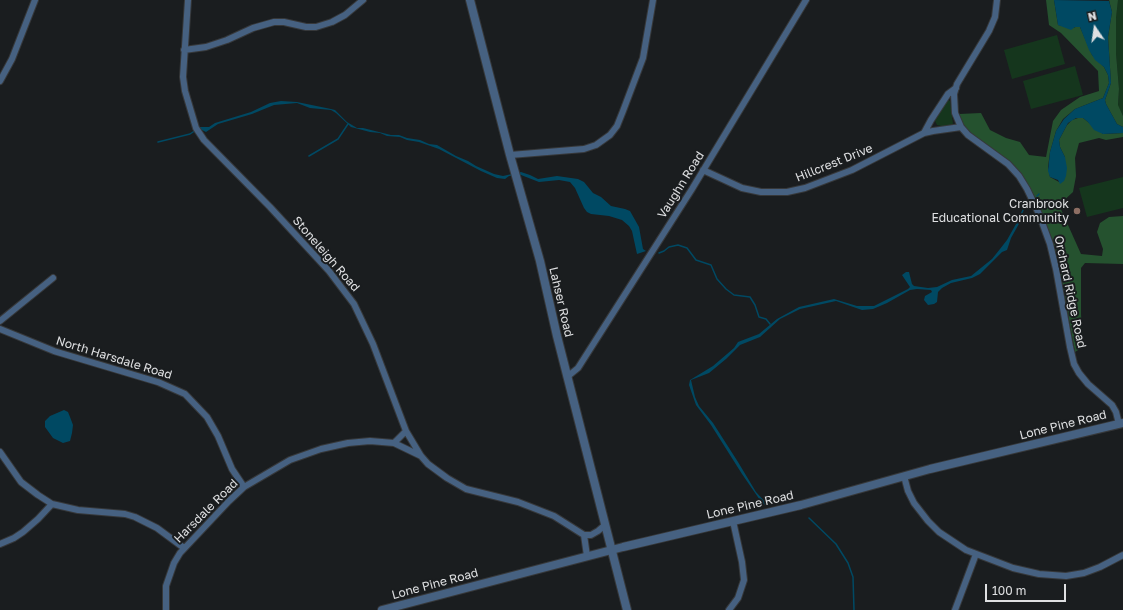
<!DOCTYPE html>
<html>
<head>
<meta charset="utf-8">
<style>
	body { margin:0 }
	#map { position:relative; width:1123px; height:610px; overflow:hidden; background:#1a1d1f; font-family:"Golos Text",sans-serif }
	canvas { display:block }
	.north { position:absolute; left:1075px; top:8px; width:40px; height:40px; -webkit-text-stroke:3px #1a1d1f; paint-order:stroke; rotate:347deg; font-size:11px; font-weight:700; line-height:16px; text-align:center; color:#dfe0e2 }
	.north::after { content:''; display:block; margin:auto; width:14px; height:18px; background:#dfe0e2; clip-path:polygon(50% 0,100% 100%,50% 72%,0 100%) }
	.scale { position:absolute; left:985px; top:584px; width:81px; height:18px; box-sizing:border-box; border:2px solid #dfe0e2; border-top:0; padding-left:5px; font-size:12px; line-height:14px; white-space:nowrap; color:#dfe0e2; -webkit-text-stroke:3px #1a1d1f; paint-order:stroke }
</style>
</head>
<body>
<div id="map">
<canvas width="1123" height="610"></canvas>
<div class="north">N</div>
<div class="scale">100 m</div>
</div>
<script>
const c = document.querySelector('canvas').getContext('2d');
c.lineJoin = 'round';
function paint(path, color) { c.fillStyle = color; c.fill(path, 'evenodd'); }
const toPath = rows => new Path2D(rows.map(r => 'M' + r).join(''));
function trace(path, color, width, dash) { c.strokeStyle = color; c.lineWidth = width; c.lineCap = dash ? 'butt' : 'round'; c.setLineDash(dash || []); c.stroke(path); }
function drawText(font, color, halo, rows, align = 'center') {
  c.font = font + ' "Golos Text",sans-serif'; c.lineWidth = 4; c.setLineDash([]); c.textBaseline = 'middle'; c.strokeStyle = halo; c.fillStyle = color; for (const [text, x, y, turn = 0] of rows) {
    c.save(); c.translate(x, y); c.rotate((+turn || 0) * Math.PI / 180); c.textAlign = isNaN(turn) ? turn : align; if (halo) c.strokeText(text, 0, 0); c.fillText(text, 0, 0); c.restore();
  }
}
paint(toPath([
	[1118,0,1123,0,1123,116,1118,106,1119,89,1116,53,1116,18],
	[1057,35,1065,64,1012,79,1004,50],
	[1075,66,1083,95,1031,109,1023,81],
	[948,100,950,101,953,124,946,126,941,126,937,125,935,121,943,107],
	[1123,177,1123,208,1087,217,1079,188]
]), '#15361d');
paint(toPath([
	[1046,0,1054,0,1058,25,1073,28,1078,26,1080,27,1092,55,1104,67,1108,75,1109,83,1103,98,1075,109,1063,119,1056,131,1050,152,1048,167,1050,177,1059,182,1065,157,1060,147,1059,140,1067,125,1072,120,1078,118,1083,118,1103,134,1123,133,1123,137,1106,140,1099,138,1079,143,1075,158,1076,176,1073,192,1059,205,1081,254,1102,256,1103,249,1097,232,1100,223,1109,217,1123,216,1123,264,1085,263,1081,268,1081,314,1083,347,1075,352,1058,259,1053,241,1037,202,1026,182,1013,165,973,136,963,125,959,114,981,113,990,130,1006,138,1020,142,1029,155,1046,157,1053,121,1061,110,1080,97,1099,91,1098,71,1061,33,1049,25],
	[1109,0,1118,0,1116,18,1116,53,1119,89,1118,105,1123,116,1123,127,1117,124,1106,104,1105,100,1111,83,1108,37,1112,12]
]), '#25522f');
paint(toPath([
	[1054,0,1109,1,1112,12,1108,37,1111,83,1105,100,1106,104,1117,124,1123,127,1123,133,1103,134,1094,130,1088,122,1083,118,1076,118,1068,123,1059,140,1060,147,1065,157,1067,168,1066,176,1064,181,1060,184,1058,180,1050,177,1048,171,1050,152,1056,131,1064,119,1075,109,1103,98,1109,83,1108,75,1104,67,1095,60,1089,50,1080,27,1075,27,1071,30,1058,25],
	[281,101,297,102,331,109,335,110,347,122,357,128,363,128,391,135,399,135,407,138,420,140,429,144,437,145,456,156,468,161,476,166,494,174,503,176,521,172,530,175,538,179,557,176,578,179,584,182,593,193,601,197,611,206,625,209,630,211,639,227,643,249,646,251,637,254,632,231,629,226,622,220,609,216,591,214,587,212,584,208,575,188,570,182,559,180,539,182,521,175,509,176,505,179,497,178,481,171,439,149,419,142,407,140,400,137,387,136,380,133,370,132,351,127,336,113,331,110,310,108,297,103,274,105,252,114,218,124,206,132,200,129,199,127,209,127,215,123,251,112,270,103],
	[1020,217,1020,222,1011,238,1007,250,1002,252,980,274,972,278,951,283,942,288,938,292,937,302,934,304,928,305,924,300,925,296,932,292,931,290,917,289,910,290,887,303,873,309,862,310,836,301,800,309,780,319,760,337,740,345,726,359,709,373,691,380,695,397,699,406,713,423,738,462,756,492,768,505,765,505,762,503,742,474,711,425,696,405,689,385,690,380,713,366,734,348,738,342,759,334,777,319,799,307,834,299,857,306,874,306,908,289,910,287,902,275,906,272,909,272,912,284,914,286,928,288,937,287,952,280,971,276,992,259,1000,249,1007,240],
	[64,410,68,412,70,417,73,425,72,433,70,441,63,443,53,438,45,427,45,421,50,416]
]), '#004963');
trace(toPath([
	[158,142,190,134,196,130],
	[309,156,338,139,348,124],
	[1037,196,1039,194],
	[1020,217,1027,201],
	[659,253,664,251,669,247,678,245,687,248,696,260,711,265,717,279,726,289,734,295,750,297,755,305,759,317,766,319,770,324],
	[809,518,836,544,848,563,853,577,854,610]
]), '#004963', 1.5);
const minor = toPath([
	[188,0,183,77,185,91,196,128,204,140,270,207,329,271,354,304,373,344,406,431,421,456,428,464,447,478,466,489,518,502,554,516,584,535,587,556],
	[997,0,995,17,989,31,957,84,954,94,955,113,961,127,968,135,1008,164,1019,176,1027,189,1039,214,1050,244,1056,269,1070,347,1074,364,1079,373,1088,384,1112,405,1116,412,1119,424],
	[184,50,206,47,227,40,253,28,274,22,284,22,306,27,316,27,332,22,345,15,363,0],
	[0,81,12,59,35,0],
	[924,133,933,131,961,127],
	[510,155,584,149,596,145,610,135,617,126,623,111,643,58,653,0],
	[703,170,742,188,761,192,787,192,805,188,852,170,924,133,931,120,948,94,956,88],
	[0,321,53,278],
	[0,329,54,351,158,382,185,394,207,417,218,436,232,469,244,487],
	[567,377,578,368,692,189,806,0],
	[394,443,421,456],
	[0,452,21,482,38,495,52,504],
	[904,476,908,491,914,503,928,521,939,532,966,550,1013,568,1039,574,1066,576,1084,573,1100,567,1123,555],
	[584,535,591,535,598,531,605,525],
	[0,544,14,538,23,532,38,519,52,504,78,510,125,514,135,517,157,528,184,548],
	[166,610,166,586,174,563,180,553,229,501,244,487,290,460,321,449,348,443,370,441,394,443,406,431],
	[729,610,738,598,744,580,742,562,733,521],
	[955,610,976,554]
]);
const tertiary = toPath([
	[470,0,510,155,540,261,557,336,627,610],
	[382,610,623,547,801,505,930,469,1123,423]
]);
trace(minor, '#36383a', 8);
trace(tertiary, '#36383a', 10);
trace(minor, '#466181', 6);
trace(tertiary, '#466181', 8);
for (const [x, y, r, color] of [
	[1077,211,4,"#8d6e63"]
]) { const dot = new Path2D(); dot.arc(x, y, r, 0, 2 * Math.PI); c.fillStyle = color; c.fill(dot); trace(dot, '#1a1d1f', 1.5); }
drawText('12px', '#dfe0e2', '#1a1d1f', [
	["Hillcrest Drive",834,163,-22],
	["Vaughn Road",681,185,-58],
	["Stoneleigh Road",326,254,49],
	["Orchard Ridge Road",1070,292,78],
	["Lahser Road",561,302,77],
	["North Harsdale Road",114,358,17],
	["Lone Pine Road",1063,425,-14],
	["Lone Pine Road",750,505,-13],
	["Harsdale Road",206,511,-45],
	["Lone Pine Road",435,584,-15]
]);
drawText('12px', '#dfe0e2', '#1a1d1f', [
	["Cranbrook",1069,204],
	["Educational Community",1069,218]
], 'right');
</script>
</body>
</html>
